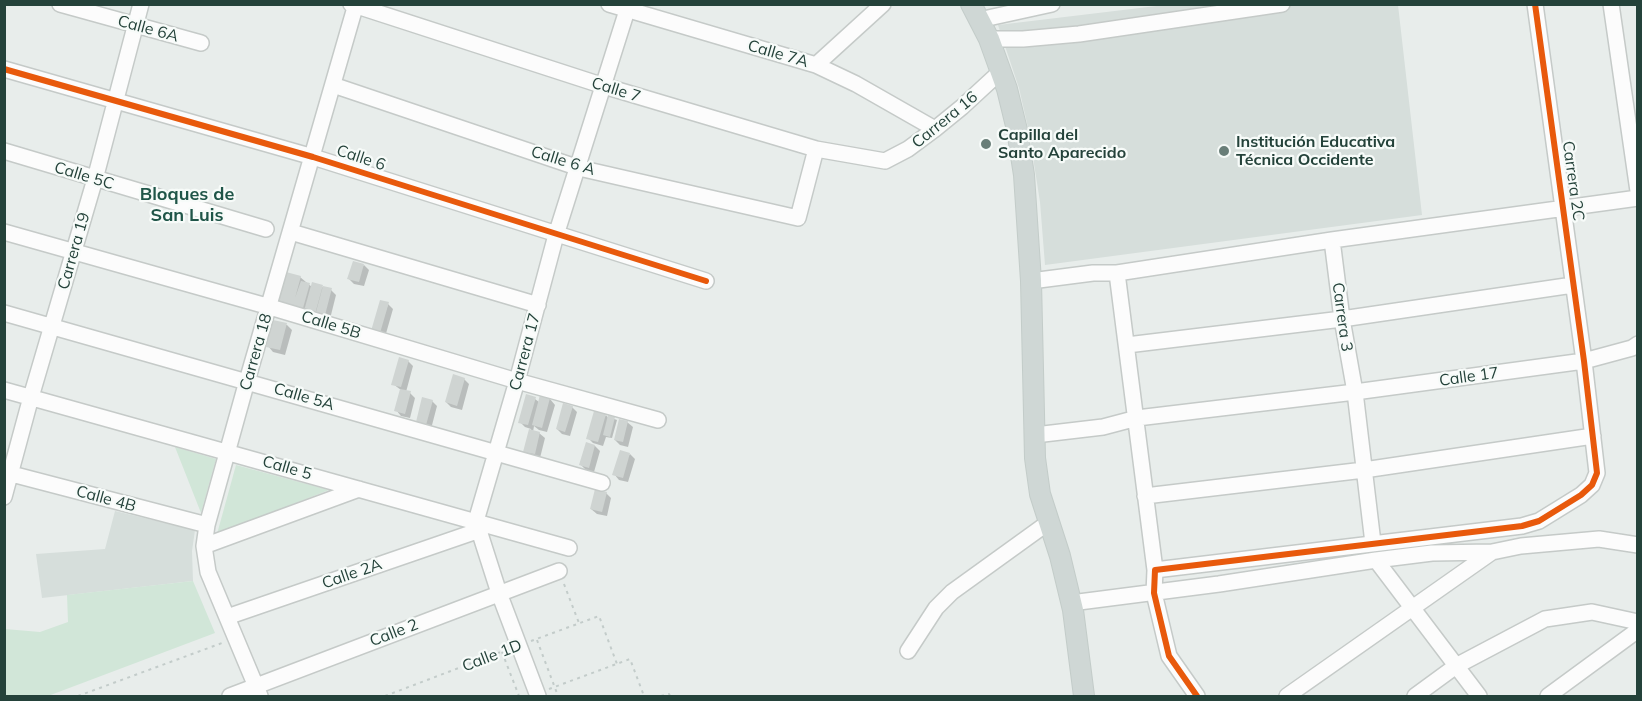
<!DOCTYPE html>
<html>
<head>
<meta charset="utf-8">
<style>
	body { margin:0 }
	#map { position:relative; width:1642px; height:701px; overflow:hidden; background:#e8edeb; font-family:Mulish,sans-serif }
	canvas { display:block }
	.frame { position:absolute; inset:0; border:6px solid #24423a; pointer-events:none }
</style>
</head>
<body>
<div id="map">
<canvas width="1642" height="701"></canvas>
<div class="frame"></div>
</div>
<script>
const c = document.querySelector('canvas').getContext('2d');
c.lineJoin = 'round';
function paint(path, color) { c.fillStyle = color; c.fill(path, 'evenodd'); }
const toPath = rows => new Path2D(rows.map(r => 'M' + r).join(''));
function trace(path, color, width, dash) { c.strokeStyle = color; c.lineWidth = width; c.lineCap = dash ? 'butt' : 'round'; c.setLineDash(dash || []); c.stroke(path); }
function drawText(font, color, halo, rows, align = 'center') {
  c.font = font + ' Mulish,sans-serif'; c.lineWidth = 4.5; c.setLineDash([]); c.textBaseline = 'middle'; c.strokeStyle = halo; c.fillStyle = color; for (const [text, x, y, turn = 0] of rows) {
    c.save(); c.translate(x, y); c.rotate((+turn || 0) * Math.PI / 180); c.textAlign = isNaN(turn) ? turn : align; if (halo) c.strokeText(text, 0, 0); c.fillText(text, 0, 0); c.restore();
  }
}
paint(toPath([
	[1173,4,1398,5,1422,215,1045,265,1040,202,1029,132,1019,88,998,25],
	[115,511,195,530,192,551,193,581,42,598,36,554,105,549]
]), '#d6dedb');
paint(toPath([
	[175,447,216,459,201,513],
	[236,465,329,490,217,534],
	[193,581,215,633,48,696,5,696,5,629,40,632,68,622,67,595]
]), '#d1e6d8');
paint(toPath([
	[364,265,369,270,364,286,354,284,349,279],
	[300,277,312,287,313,284,331,290,336,295,330,319,284,308],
	[388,304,393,309,385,337,378,335],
	[275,322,287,325,292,330,285,355,273,352,268,346],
	[408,361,413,366,406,392,410,393,415,398,410,418,401,416,396,410,401,390,393,384],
	[464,379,469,384,462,410,451,407,446,402],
	[541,397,550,399,555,405,547,432,539,430,534,426,533,432,539,433,545,438,540,458,530,456,525,451,531,429,525,427,520,422,535,399,539,402],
	[432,401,437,406,431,429,422,427,417,422],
	[572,407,577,412,570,436,562,434,557,429],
	[606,415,609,419,609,417,617,420,612,438,606,437,603,446,593,443,588,438],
	[627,422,633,427,628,447,620,445,615,440],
	[587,444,595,446,600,451,594,472,586,470,581,465],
	[630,454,635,459,628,482,619,480,614,474],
	[606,493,611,498,607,516,597,514,591,509]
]), '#0003');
paint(toPath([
	[353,261,364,264,359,282,347,279],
	[286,272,301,276,295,298,301,281,310,283,303,308,278,303],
	[312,282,323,285,315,314,304,311],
	[323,286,332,288,325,315,316,312],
	[380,300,389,302,380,333,371,331],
	[273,320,287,323,280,350,266,347],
	[399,357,409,360,401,387,391,385],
	[453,374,465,378,457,406,445,402],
	[400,389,411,391,405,414,394,411],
	[526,394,536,397,528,425,518,423],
	[540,395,550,398,542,428,532,425],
	[422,397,433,400,426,425,416,422],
	[563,403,573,406,565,432,556,429],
	[594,411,606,414,598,442,586,439],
	[608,415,615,417,610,437,603,435],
	[619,419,628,421,623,442,614,440],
	[529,429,540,432,535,454,523,452],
	[586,442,595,445,589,468,579,465],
	[620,450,630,453,623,478,612,475],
	[595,489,607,492,602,512,590,509]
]), '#cfd4d2');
const minor = toPath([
	[60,4,201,43],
	[351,4,604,86,816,149,885,161,908,149,935,129,962,107,1000,72],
	[609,4,816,65,856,84,935,129],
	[1611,4,1638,191],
	[979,20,1052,4],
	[989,39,1023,39,1079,34,1282,4],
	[816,65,883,4],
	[4,69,313,157,706,281],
	[333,85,579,168,798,218,816,149],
	[4,151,266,229],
	[4,232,270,307,517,381,658,420],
	[291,232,538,305],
	[1332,240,1342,319,1355,392,1373,543],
	[1117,273,1155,570],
	[1031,281,1093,273,1117,273,1332,240,1638,198],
	[4,313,602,483],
	[1127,345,1342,319,1573,285],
	[4,390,569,548],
	[1035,435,1103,427,1137,418,1355,392,1584,361,1632,348,1638,344],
	[4,472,207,525],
	[1145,496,1364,470,1593,436],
	[4,497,31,397,95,179,141,4],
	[204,546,359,489],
	[1376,560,1479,696],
	[1071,603,1219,584,1376,560,1432,553,1492,552,1521,546,1599,539,1638,545],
	[227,617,477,531],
	[908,651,936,608,952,592,1049,522],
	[230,696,559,571],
	[260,696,208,572,204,546,207,525,247,381,356,4],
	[538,696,499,593,476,521,517,381,556,235,629,4],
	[1197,696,1169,656,1154,593,1155,570,1522,526,1539,521,1581,495,1592,485,1597,473,1584,361,1535,4],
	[1287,696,1492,552],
	[1415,696,1456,666,1545,619,1592,612,1638,622],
	[1548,696,1638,630]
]);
const major = toPath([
	[971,4,989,39,1007,89,1017,130,1024,175,1031,281,1035,458,1040,494,1060,556,1073,610,1084,696]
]);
trace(minor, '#c5cac8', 18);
trace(major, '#c3ccc9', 22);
trace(toPath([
	[564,584,579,623],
	[537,640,558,696],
	[531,641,599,616,617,664],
	[502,652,519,696],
	[549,689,630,659,644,696],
	[78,696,222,643],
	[385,696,506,650],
	[661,696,669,694,670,696]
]), '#c3ccca', 2, [3, 4.5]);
trace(minor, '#fcfcfc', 15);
trace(major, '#cfd7d5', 20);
trace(toPath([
	[4,69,313,157,706,281],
	[1197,696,1169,656,1154,593,1155,570,1522,526,1539,521,1581,495,1592,485,1597,473,1584,361,1535,4]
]), '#e8590c', 6);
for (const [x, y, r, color] of [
	[986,144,6,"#697e78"],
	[1224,151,6,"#697e78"]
]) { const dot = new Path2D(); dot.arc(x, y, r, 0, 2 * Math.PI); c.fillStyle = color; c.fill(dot); trace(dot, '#f7fbf9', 2); }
drawText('16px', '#24423a', '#f7fbf9', [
	["Calle 6A",148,29,15],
	["Calle 7A",778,54,16],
	["Calle 7",616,90,17],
	["Carrera 16",945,120,-39],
	["Calle 6",361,158,18],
	["Calle 6 A",563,161,17],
	["Calle 5C",84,176,17],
	["Carrera 2C",1573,181,82],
	["Carrera 19",74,251,-74],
	["Carrera 3",1342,317,82],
	["Calle 5B",331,325,17],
	["Carrera 18",256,352,-74],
	["Carrera 17",525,352,-75],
	["Calle 17",1469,377,-8],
	["Calle 5A",304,397,16],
	["Calle 5",287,468,16],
	["Calle 4B",106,499,15],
	["Calle 2A",352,574,-19],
	["Calle 2",394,633,-21],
	["Calle 1D",492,656,-21]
]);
drawText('bold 16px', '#24423a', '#f7fbf9', [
	["Capilla del",998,135],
	["Santo Aparecido",998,153],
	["Institución Educativa",1236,142],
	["Técnica Occidente",1236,160]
], 'left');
drawText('bold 18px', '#1f5548', '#f7fbf9', [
	["Bloques de",187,195],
	["San Luis",187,216]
]);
</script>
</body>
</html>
